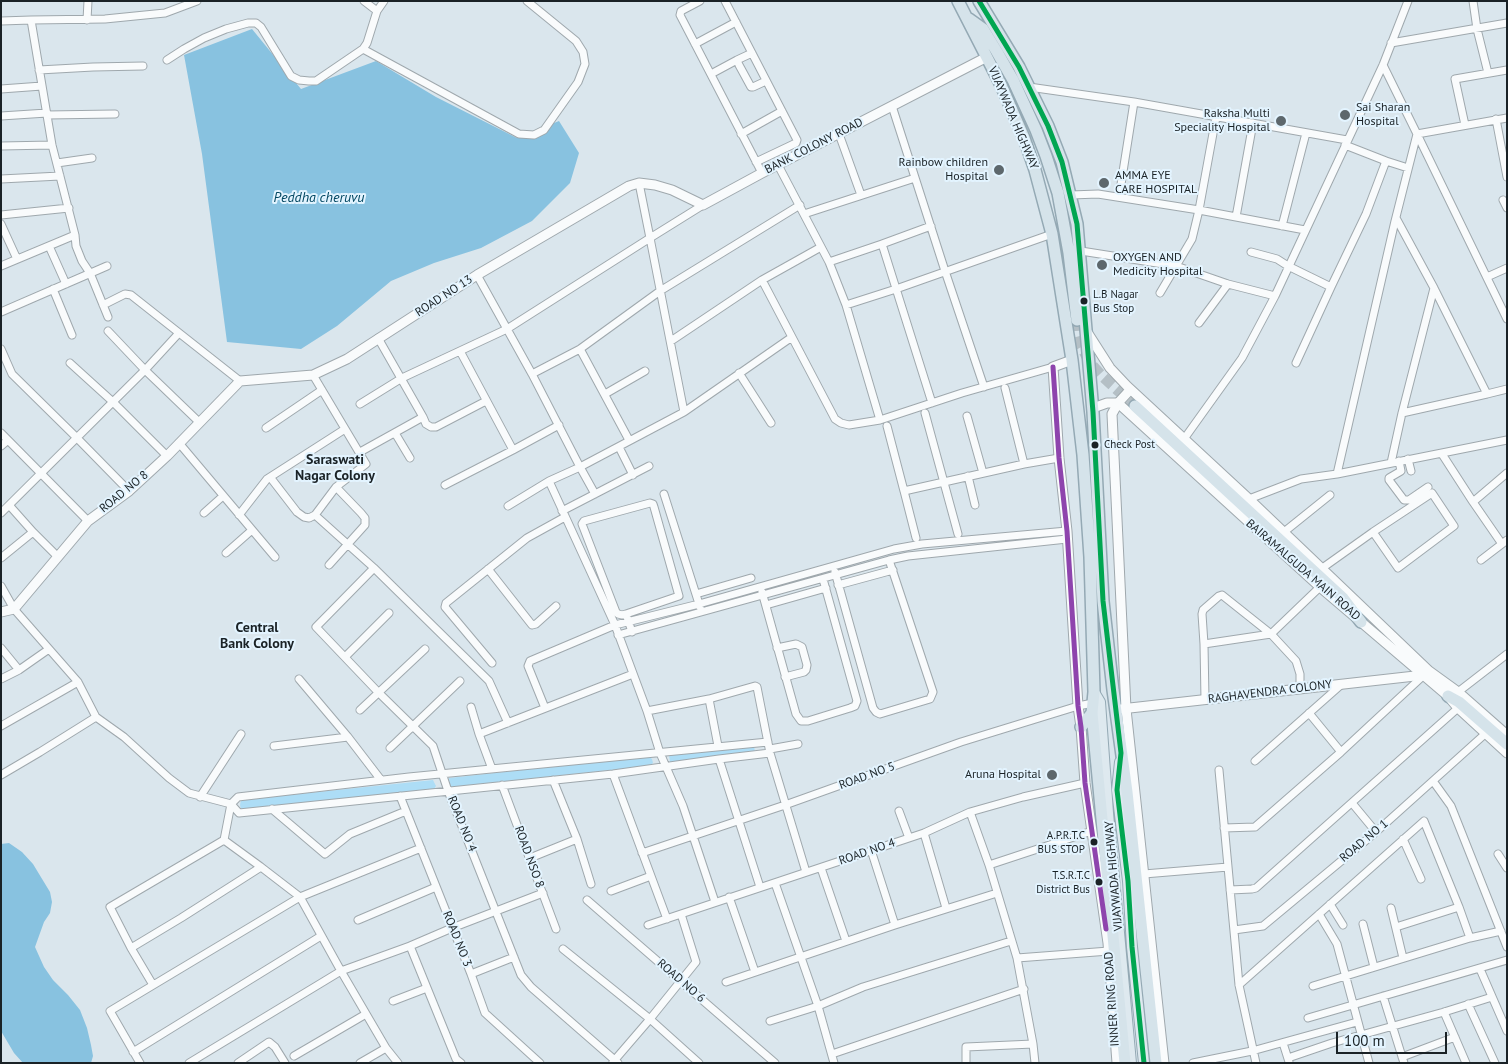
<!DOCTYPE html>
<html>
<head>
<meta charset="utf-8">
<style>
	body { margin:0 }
	#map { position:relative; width:1508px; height:1064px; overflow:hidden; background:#dae6ed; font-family:"PT Sans",sans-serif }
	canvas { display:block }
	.frame { position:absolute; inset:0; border:2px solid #1a2226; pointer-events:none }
	.scale { position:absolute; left:1336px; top:1032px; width:111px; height:22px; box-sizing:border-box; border:2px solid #1a2226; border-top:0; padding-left:6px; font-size:15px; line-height:18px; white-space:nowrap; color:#1a2226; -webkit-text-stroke:4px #e3f4ff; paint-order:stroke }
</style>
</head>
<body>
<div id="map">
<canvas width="1508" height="1064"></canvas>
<div class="frame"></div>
<div class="scale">100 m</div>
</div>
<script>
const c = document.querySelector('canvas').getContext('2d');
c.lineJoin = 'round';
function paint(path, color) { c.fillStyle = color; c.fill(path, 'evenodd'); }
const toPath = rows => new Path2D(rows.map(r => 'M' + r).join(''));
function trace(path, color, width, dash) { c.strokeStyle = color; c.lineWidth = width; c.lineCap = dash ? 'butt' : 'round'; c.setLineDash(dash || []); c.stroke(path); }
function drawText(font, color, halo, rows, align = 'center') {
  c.font = font + ' "PT Sans",sans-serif'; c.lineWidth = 4; c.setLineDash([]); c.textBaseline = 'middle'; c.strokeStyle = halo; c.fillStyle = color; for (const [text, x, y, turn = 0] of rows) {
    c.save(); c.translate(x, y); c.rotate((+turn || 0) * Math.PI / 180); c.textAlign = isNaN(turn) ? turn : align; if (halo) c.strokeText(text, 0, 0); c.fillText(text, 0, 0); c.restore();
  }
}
paint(toPath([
	[754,746,755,752,670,762,669,755],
	[648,756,652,759,653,763,649,766,450,787,449,778],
	[433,780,436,786,434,789,241,809,240,805,241,800]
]), '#adddf6');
paint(toPath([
	[252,29,301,89,376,61,436,97,517,138,559,121,579,153,570,183,532,221,481,248,434,263,391,281,337,326,301,349,227,342,202,154,184,55],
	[9,843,22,852,33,864,50,892,52,902,50,913,44,922,35,947,44,967,53,980,68,995,80,1010,87,1028,91,1045,93,1056,91,1063,23,1063,14,1053,1,1031,1,844]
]), '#88c2e0');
trace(toPath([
	[1077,320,1078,335,1081,346,1091,364,1101,375,1135,406]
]), '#b4bfc5', 11, [11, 5.5]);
const minor = toPath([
	[364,1,377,11],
	[700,1,681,11,680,15,762,173],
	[725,1,797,140,796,143,756,162],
	[1473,1,1477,29,1488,73],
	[31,20,105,19,165,13,197,1],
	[87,20,88,1],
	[1,21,31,20,52,145,75,235,76,246,82,261,90,273,108,317],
	[1391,43,1507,23],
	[695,44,736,22],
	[363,49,519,134,534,135,544,130,578,82,585,64,583,52,576,41,527,1],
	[752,53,737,60,739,65,751,87,753,87,766,81],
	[167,60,184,49,204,38,226,29,248,23,256,23,261,27,291,76,299,80,309,81,316,81,363,49,367,43,377,11,384,1],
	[39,70,93,67,143,66],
	[711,74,737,60],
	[1029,87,1134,102,1347,140],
	[1,89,42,86],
	[892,106,945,271,984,387],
	[47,115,115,114],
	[1,116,47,113],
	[1507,118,1417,134,1507,319],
	[1496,119,1507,177],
	[1465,125,1455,79,1507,70],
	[741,134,782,111],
	[839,134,861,195],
	[1,146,52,145],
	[1386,161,1408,168],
	[57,163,92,158],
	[778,165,829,262,846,305,880,420],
	[1,179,60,176],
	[1071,195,1098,194,1199,210,1305,230],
	[1119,197,1134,102],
	[1503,200,1507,208],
	[804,214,915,178],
	[1,215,69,208],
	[1236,217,1253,123],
	[1,224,17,259],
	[931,226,882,244,932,403],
	[1282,226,1306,133],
	[49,246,66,284],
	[1081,251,1176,266,1228,284,1275,296],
	[1251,252,1277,259,1288,266,1331,287,1296,363],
	[829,262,882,244],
	[1,266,75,235],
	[477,275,532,374,580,467,684,412,650,238,703,205],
	[1487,277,1507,268],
	[762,280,835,419,841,423,849,425,880,420,962,393,1053,367],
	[1331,287,1366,214,1386,161,1345,145],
	[53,289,72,335],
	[1160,293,1192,239,1199,210,1216,117],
	[103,305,125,294,131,295,240,381],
	[846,305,896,289,1052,234],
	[1,312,107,266],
	[1199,323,1228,284],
	[108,331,145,370,199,422],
	[378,338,423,417],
	[671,341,762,280,821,247],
	[1,349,12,374,77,438,129,491],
	[580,349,629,440],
	[460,351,513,450],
	[70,363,113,402,167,456],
	[739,373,771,423],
	[532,374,580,349,660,291,800,205],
	[1005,388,1024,464],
	[605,394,645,371],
	[1487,394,1507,389],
	[360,404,402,378,507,329,650,238,639,183],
	[684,412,792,337],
	[925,413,958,534],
	[1402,413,1487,394,1434,288],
	[967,416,983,473],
	[887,426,904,491,1024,464,1059,458],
	[266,428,322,390],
	[1,433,88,521],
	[395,433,410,458],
	[1184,439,1242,358,1275,296,1383,65,1408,1],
	[179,443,275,557],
	[1,446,8,440],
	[619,447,633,475],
	[360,452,423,417,426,424,431,427,436,427,486,401],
	[1442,454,1473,502,1502,544],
	[1408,459,1411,471],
	[1399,461,1401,471,1389,478,1389,480,1404,500,1409,500,1428,487],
	[1391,463,1402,413,1434,288,1396,218],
	[1337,474,1507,440],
	[968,476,975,505],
	[270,477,297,512,304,517,309,518,315,515,336,487,366,464,313,375],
	[445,485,513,450,559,425],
	[904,491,916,538],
	[595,494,580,467,549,481,615,625,647,711,660,753,683,806,715,902],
	[664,494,700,607],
	[1249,499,1301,479,1337,474,1395,221,1417,134,1383,65],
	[1473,502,1507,473],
	[508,506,549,481],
	[562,511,649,466],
	[1,513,145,370,179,333],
	[204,513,223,496],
	[239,515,267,479,345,429],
	[315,515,374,568,489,681,508,723],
	[33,532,58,557],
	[1284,532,1330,495],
	[226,553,252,530],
	[1,558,33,532,9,505],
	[1481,560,1507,540],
	[329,565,365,525,365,518,361,513,336,487],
	[374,568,316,627,378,692,433,746,448,791,521,975,531,987,618,1063],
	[488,569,532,625,536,624,556,606],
	[1321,569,1373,532,1432,493,1454,526,1398,568,1373,532],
	[835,572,873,708,876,712,880,714,930,699,933,692,889,560],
	[838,585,893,570],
	[1,586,14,609,78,682,96,717,124,737,169,778,189,793,231,804,239,813,613,774,719,759,770,753],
	[762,592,796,714,801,721,808,721,850,708,855,706,857,701,823,579],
	[696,594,751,578],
	[766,605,826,588],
	[626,614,679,596,654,507,653,504,650,503,584,521,582,524,616,612,618,614,622,615,626,614,632,632],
	[618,635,889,560,908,556,1067,539],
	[1204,644,1202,614,1203,610,1219,596,1222,595,1271,634,1296,661,1300,674,1300,689],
	[1,648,19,670],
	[777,648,796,644,802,647,807,665,806,670,804,672,785,677],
	[345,657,389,613],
	[492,663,445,607,446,603,527,538,565,517],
	[1,679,19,670,49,649],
	[299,679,348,737,381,780],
	[1458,692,1507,654],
	[709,699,755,686,757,687,770,753,806,872],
	[1205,700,1204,644,1271,634,1320,587],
	[471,707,479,734],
	[545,708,528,666,530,661,615,625,699,604,894,549,922,544,1067,531],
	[360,710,425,649],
	[647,711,709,699,718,746],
	[1309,713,1341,752],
	[1,726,78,682],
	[274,746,348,737],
	[390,748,460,681],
	[770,749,798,744],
	[719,759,760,887],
	[1255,761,1342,684],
	[492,769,479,734,633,674],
	[1219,770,1239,985,1256,1063],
	[613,774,667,919],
	[1,775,40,752,96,717],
	[553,780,577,839,591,884],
	[1433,781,1451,806,1507,947],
	[502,785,556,929],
	[400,796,471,974,485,1013,540,1063],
	[200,797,241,734],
	[1352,803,1376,832],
	[272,809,325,854,350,834,406,811],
	[899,811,909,838],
	[970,812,989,865,1017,958,1033,1044,1035,1063],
	[1224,828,1255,827,1341,752,1424,675],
	[924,833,946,908],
	[1403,839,1421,879],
	[224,840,231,804,238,797,409,777,768,742],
	[871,850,895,925],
	[642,853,785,805,961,742,1078,706,1093,703],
	[1498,854,1507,868],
	[530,858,577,839],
	[989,865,1092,831],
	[821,868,846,941],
	[1144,874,1228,867],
	[775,883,818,1006,834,1063],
	[1230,890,1252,889,1256,888,1458,708],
	[611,891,651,876],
	[729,897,755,972],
	[587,900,775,1063],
	[1330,904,1343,925],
	[1391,908,1403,958],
	[1319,914,1337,944,1369,1063],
	[358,920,436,887],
	[1363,924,1374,967],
	[648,925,924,833,970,812,1023,797,1085,783],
	[1396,927,1459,907],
	[1234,930,1263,926,1376,832,1485,734],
	[410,946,452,928,543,893],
	[131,948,181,918,261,867],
	[563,949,650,1019,699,1063],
	[1017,958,1109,951],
	[1480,969,1507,1031],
	[471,974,514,957],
	[726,982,895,925,997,893],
	[153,985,131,948,110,907,224,840,261,867,300,897,341,971,386,1048,398,1063],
	[1239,985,1424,821,1459,907,1470,938],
	[1313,986,1470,938,1501,931],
	[1383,996,1404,1063],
	[393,1001,427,988],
	[1468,1004,1495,1063],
	[1444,1012,1466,1063],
	[1308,1018,1507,960],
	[770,1021,818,1006,863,987,1011,941],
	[1283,1043,1289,1062],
	[133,1052,321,936],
	[832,1054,1024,989],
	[294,1056,366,1014],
	[1402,1057,1455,1037],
	[1288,1058,1332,1043,1444,1012,1492,997],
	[613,1062,650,1019,696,962,681,914],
	[140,1063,110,1011,300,897,421,848],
	[189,1063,341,971,410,946,456,1059,461,1063],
	[238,1063,269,1042,275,1047,285,1063],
	[360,1063,386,1048],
	[966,1063,966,1047,1033,1044],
	[1193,1063,1252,1051,1357,1022]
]);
const tertiary = toPath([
	[1072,360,1053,367,1059,458,1067,531,1078,706,1081,727,1085,783,1108,943,1117,1063],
	[1130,390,1118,403,1112,414,1126,709,1164,1063],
	[1,612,14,609,88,521,129,491,167,456,240,381,313,375,347,359,477,275,629,186,639,183,655,185,672,190,703,205,762,173,987,57],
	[1121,709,1424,675]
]);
const secondary = toPath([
	[1087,332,1110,368,1127,386,1249,499,1429,671,1458,692,1507,735],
	[1093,408,1107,403,1118,403,1320,587,1448,696,1458,708,1507,753]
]);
const primary = toPath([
	[1094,692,1100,702,1108,813,1131,1063],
	[1120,762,1117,790,1128,881,1132,947,1144,1063]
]);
const trunk = toPath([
	[958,1,1001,85,1024,138,1035,170,1052,234,1072,360,1083,455,1090,557,1094,692,1092,713,1125,1063],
	[979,1,1019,67,1048,126,1062,162,1077,224,1093,412,1103,601,1113,690,1127,792,1156,1063],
	[969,19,983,29,997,52,1013,80,1036,130,1046,156,1058,193,1069,253,1077,320],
	[1135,406,1343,598,1361,622],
	[1448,696,1459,702,1507,744],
	[1081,727,1092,713]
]);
trace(minor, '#9fa8ad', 9);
trace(tertiary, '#9fa8ad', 11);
trace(secondary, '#9fa8ad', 11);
trace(primary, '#94a9b4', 12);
trace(trunk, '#94a9b4', 14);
trace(minor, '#f9fbfc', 7);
trace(tertiary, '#f9fbfc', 9);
trace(secondary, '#f9fbfc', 9);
trace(primary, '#dee9ef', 10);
trace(trunk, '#d5e3ea', 11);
trace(toPath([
	[979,1,1019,67,1048,126,1062,162,1077,224,1093,412,1103,601,1121,753,1117,790,1128,881,1132,947,1144,1063]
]), '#00a651', 5);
trace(toPath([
	[1053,367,1059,458,1067,531,1078,706,1081,727,1085,783,1106,929]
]), '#8e44ad', 5);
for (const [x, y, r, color] of [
	[1345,115,6,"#5d676c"],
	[1281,121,6,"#5d676c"],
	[999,170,6,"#5d676c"],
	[1104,183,6,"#5d676c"],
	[1102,265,6,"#5d676c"],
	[1084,301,4.5,"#1a2226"],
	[1095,445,4.5,"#1a2226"],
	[1052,775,6,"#5d676c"],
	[1094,842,4.5,"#1a2226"],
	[1099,882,4.5,"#1a2226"]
]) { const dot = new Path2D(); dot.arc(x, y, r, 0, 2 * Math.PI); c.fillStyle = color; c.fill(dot); trace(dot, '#e3f4ff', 2); }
drawText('11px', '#1a2226', '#e3f4ff', [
	["L.B Nagar",1093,295],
	["Bus Stop",1093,309],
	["Check Post",1104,445],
	["A.P.R.T.C",1085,836,"right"],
	["BUS STOP",1085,850,"right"],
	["T.S.R.T.C",1090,876,"right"],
	["District Bus",1090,890,"right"]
], 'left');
drawText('12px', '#1a2226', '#e3f4ff', [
	["Sai Sharan",1356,108],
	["Hospital",1356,122],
	["Raksha Multi",1270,114,"right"],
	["Speciality Hospital",1270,128,"right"],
	["Rainbow children",988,163,"right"],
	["Hospital",988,177,"right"],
	["AMMA EYE",1115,176],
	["CARE HOSPITAL",1115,190],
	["OXYGEN AND",1113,258],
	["Medicity Hospital",1113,272],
	["Aruna Hospital",1041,775,"right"]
], 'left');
drawText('12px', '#1a2226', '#e3f4ff', [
	["VIJAYWADA HIGHWAY",1013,118,67],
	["BANK COLONY ROAD",814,146,-27],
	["ROAD NO 13",444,296,-33],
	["ROAD NO 8",124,492,-39],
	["BAIRAMALGUDA MAIN ROAD",1303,570,41],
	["RAGHAVENDRA COLONY",1270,692,-7],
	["ROAD NO 5",867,776,-20],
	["ROAD NO 4",462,824,68],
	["ROAD NO 1",1364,841,-40],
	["ROAD NO 4",867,852,-19],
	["ROAD NSO 8",529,857,70],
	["VIJAYWADA HIGHWAY",1114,876,-95],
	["ROAD NO 3",457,939,68],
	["ROAD NO 6",681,981,41],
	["INNER RING ROAD",1112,999,-94]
]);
drawText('italic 14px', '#014661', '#e3f4ff', [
	["Peddha cheruvu",319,198]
]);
drawText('bold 14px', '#1a2226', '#e3f4ff', [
	["Saraswati",335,460],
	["Nagar Colony",335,476],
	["Central",257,628],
	["Bank Colony",257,644]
]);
</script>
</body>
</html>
